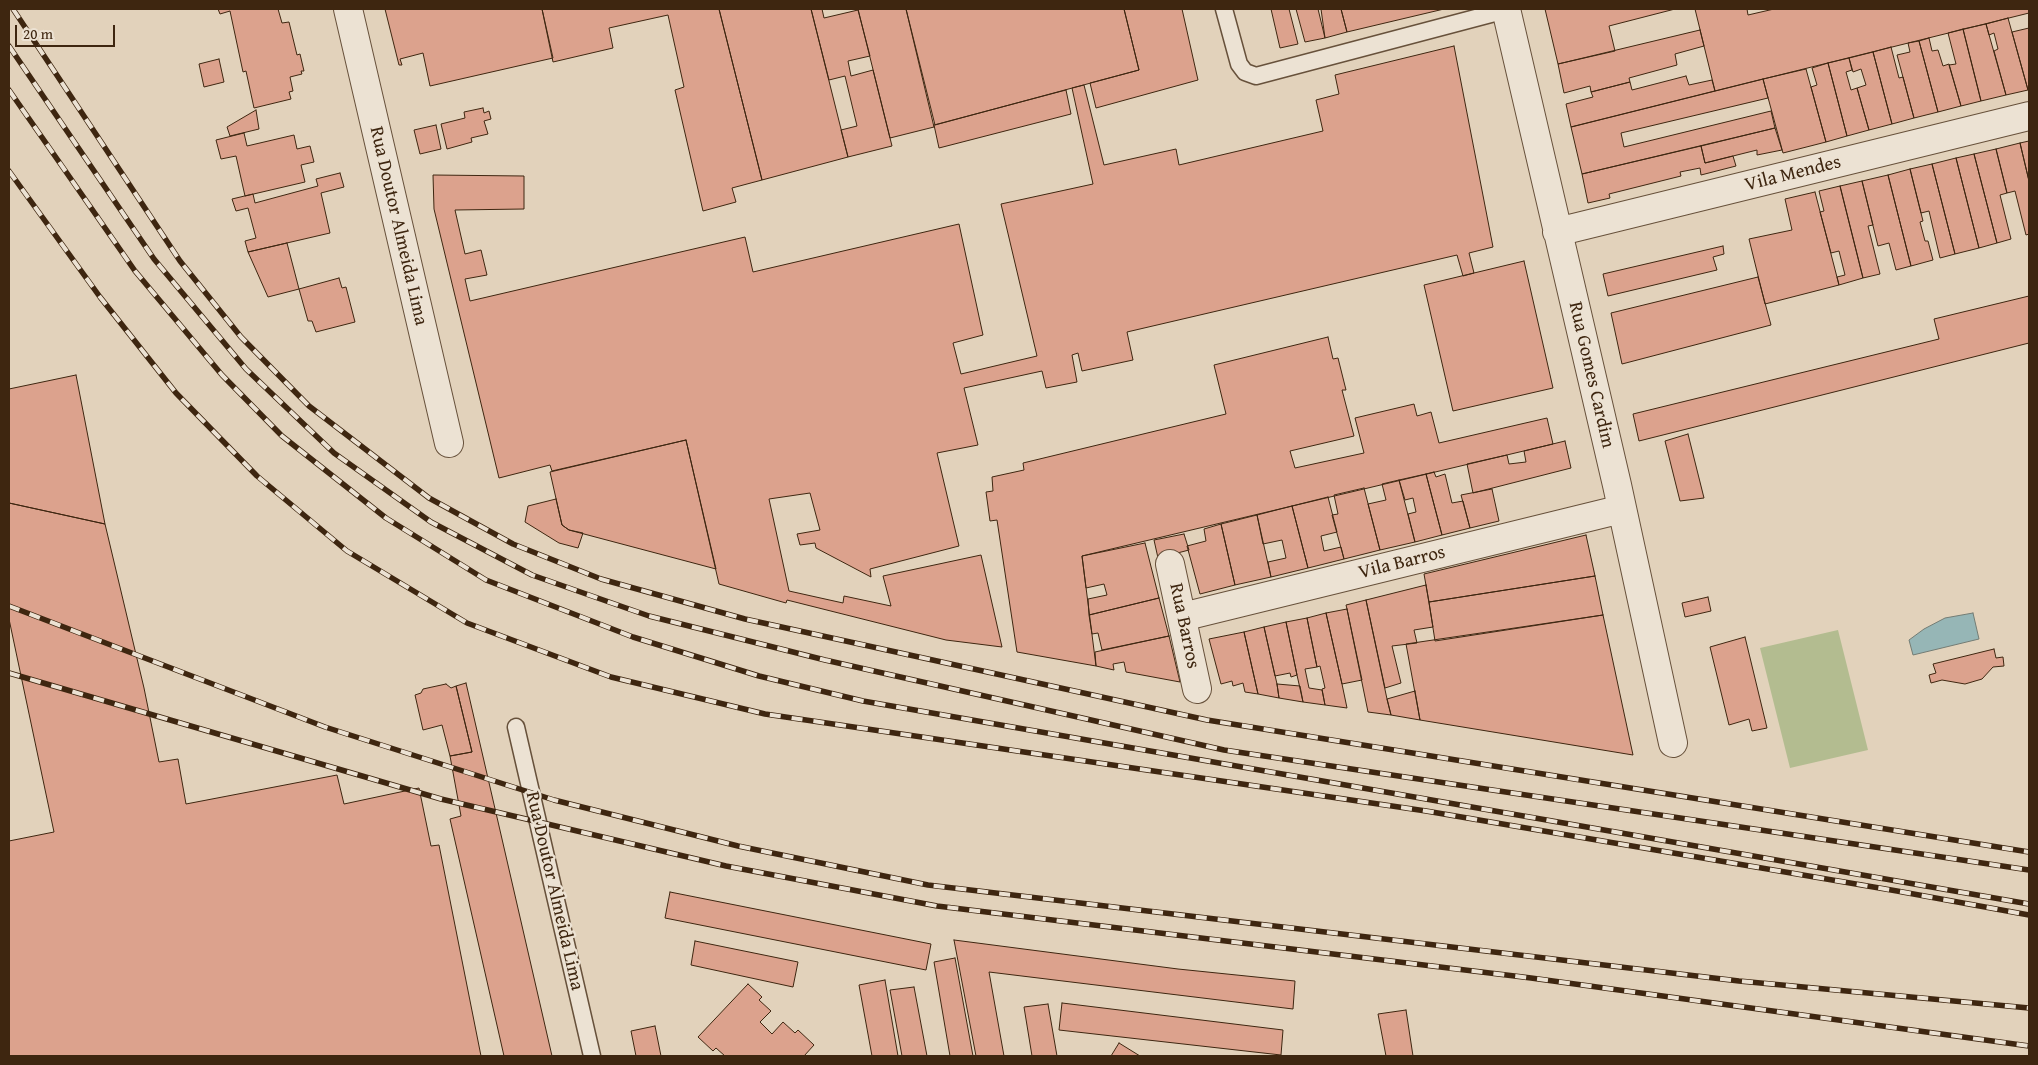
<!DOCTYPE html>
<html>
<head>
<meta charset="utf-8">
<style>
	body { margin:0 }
	#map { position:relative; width:2038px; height:1065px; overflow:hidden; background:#e2d2bb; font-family:"Gentium Book Plus",serif }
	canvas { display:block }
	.frame { position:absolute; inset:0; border:10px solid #3e2610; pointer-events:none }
	.scale { position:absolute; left:15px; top:25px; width:100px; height:22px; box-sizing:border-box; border:2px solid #3e2610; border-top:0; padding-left:6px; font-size:15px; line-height:18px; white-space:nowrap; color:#3e2610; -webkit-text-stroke:4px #ece2d3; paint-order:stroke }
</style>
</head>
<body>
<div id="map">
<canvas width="2038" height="1065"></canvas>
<div class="frame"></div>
<div class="scale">20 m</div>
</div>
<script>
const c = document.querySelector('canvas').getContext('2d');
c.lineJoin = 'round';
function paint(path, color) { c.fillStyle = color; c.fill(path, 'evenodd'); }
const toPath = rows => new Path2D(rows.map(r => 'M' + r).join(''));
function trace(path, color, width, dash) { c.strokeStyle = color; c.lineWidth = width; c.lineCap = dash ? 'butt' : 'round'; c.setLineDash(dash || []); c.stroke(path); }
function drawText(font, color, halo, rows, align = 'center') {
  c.font = font + ' "Gentium Book Plus",serif'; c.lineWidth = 4.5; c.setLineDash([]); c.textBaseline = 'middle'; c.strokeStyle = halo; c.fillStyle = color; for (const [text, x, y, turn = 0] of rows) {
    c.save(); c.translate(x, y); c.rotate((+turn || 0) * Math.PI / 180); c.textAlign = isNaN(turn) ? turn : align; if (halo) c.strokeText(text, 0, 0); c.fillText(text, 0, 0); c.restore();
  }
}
paint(toPath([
	[1838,630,1868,750,1790,768,1760,648]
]), '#b3bc90');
const water = toPath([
	[1973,613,1979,639,1913,655,1909,640,1924,629,1945,618,1973,613]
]);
paint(water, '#96b6b6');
trace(water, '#737c74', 1);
const building = toPath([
	[218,9,278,9,282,23,289,22,297,55,300,54,304,71,301,71,302,74,290,77,293,91,289,92,291,99,254,108,246,71,243,72,230,11,220,14,218,9],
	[385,9,542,9,553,58,430,86,423,53,400,59,402,65,399,65,385,9],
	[542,9,719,9,762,180,732,188,736,202,703,211,675,90,684,87,668,15,609,28,613,48,553,62,542,9],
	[719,9,811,9,848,157,762,180,719,9],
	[811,9,822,9,824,18,858,10,870,56,848,61,851,76,873,70,892,146,848,157,841,130,857,126,845,76,829,80,811,9],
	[858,9,906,9,934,127,890,138,858,9],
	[906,9,1124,9,1139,70,935,125,906,9],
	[1124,9,1182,9,1198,80,1096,108,1090,83,1139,70,1124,9],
	[1271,9,1289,9,1298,44,1280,48,1271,9],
	[1296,9,1318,9,1325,38,1305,42,1296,9],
	[1321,9,1341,9,1347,32,1325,38,1321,9],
	[1341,9,1444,9,1347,32,1341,9],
	[1545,9,1675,9,1609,26,1615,51,1558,64,1545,9],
	[1695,9,1747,9,1748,15,1774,9,2029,9,2029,13,1715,91,1695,9],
	[2008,18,2028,90,2006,95,1994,51,1998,49,1994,33,1989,35,1986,24,2008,18],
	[1986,24,2006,95,1981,101,1963,29,1986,24],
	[2029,28,2029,90,2028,90,2012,32,2029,28],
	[1963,29,1981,101,1961,106,1949,65,1956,64,1948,33,1963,29],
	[1700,30,1704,46,1675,54,1677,65,1629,78,1630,82,1591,92,1590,86,1564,93,1558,64,1700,30],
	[1929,38,1932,51,1938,50,1943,66,1949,64,1961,106,1938,112,1919,41,1929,38],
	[1919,41,1938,112,1914,118,1897,55,1910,52,1908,43,1919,41],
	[1454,46,1493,247,1469,253,1474,273,1463,276,1457,255,1127,332,1133,360,1082,371,1078,353,1072,355,1077,382,1046,388,1042,371,964,388,978,445,937,453,959,546,870,569,871,577,816,548,815,543,800,545,797,534,820,530,810,493,769,499,789,591,843,603,844,596,891,606,883,576,981,555,1002,647,946,640,787,600,786,603,719,584,686,440,552,471,550,465,499,478,434,209,433,175,524,176,524,209,455,210,465,254,481,250,487,275,465,279,470,301,745,237,753,272,959,224,983,335,953,343,961,374,1037,356,1001,204,1093,184,1072,88,1084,85,1104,165,1176,149,1179,165,1323,131,1316,100,1339,94,1335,75,1454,46],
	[1891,47,1899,78,1903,77,1914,118,1892,124,1873,52,1891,47],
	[1873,52,1892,124,1869,130,1857,88,1866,85,1861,69,1853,72,1849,58,1873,52],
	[1849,58,1852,70,1846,72,1851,90,1857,88,1869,130,1847,136,1828,63,1849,58],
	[219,59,224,82,204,87,199,64,219,59],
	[1828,63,1847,136,1826,142,1811,87,1817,85,1812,68,1828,63],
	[1806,69,1826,142,1783,153,1763,79,1806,69],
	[1686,76,1689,85,1712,80,1715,91,1571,127,1566,104,1593,97,1591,92,1630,82,1632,90,1686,76],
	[1763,79,1768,98,1621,133,1624,147,1771,111,1775,128,1582,174,1571,127,1763,79],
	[1066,90,1071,114,939,148,934,125,1066,90],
	[483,108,484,113,489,111,491,119,484,121,488,134,471,138,472,142,447,149,441,124,465,118,464,112,483,108],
	[256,110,259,129,230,136,227,127,256,110],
	[436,125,441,149,420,154,414,130,436,125],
	[1775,128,1782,150,1757,155,1757,150,1705,163,1701,146,1775,128],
	[244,133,247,146,294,135,297,149,310,146,314,162,301,165,305,182,245,196,236,156,221,159,216,140,244,133],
	[2029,141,2029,181,2020,143,2029,141],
	[2020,143,2029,181,2029,234,2026,235,2015,191,2007,193,1996,149,2020,143],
	[1701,146,1705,163,1733,156,1736,166,1701,175,1700,168,1680,172,1681,176,1609,194,1610,198,1588,203,1582,174,1701,146],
	[1996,149,2007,193,2000,195,2011,239,1997,243,1974,154,1996,149],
	[1974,154,1997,243,1979,248,1956,158,1974,154],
	[1956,158,1979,248,1955,254,1932,164,1956,158],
	[1932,164,1955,254,1940,258,1929,211,1921,213,1910,169,1932,164],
	[1910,169,1923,221,1920,222,1925,241,1928,241,1933,260,1911,266,1888,175,1910,169],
	[340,173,344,187,321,193,330,233,248,252,245,241,256,238,248,208,236,211,232,199,253,194,255,203,318,186,316,179,340,173],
	[1888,175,1911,266,1896,270,1889,243,1878,246,1862,181,1888,175],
	[1862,181,1873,225,1868,226,1880,274,1863,278,1840,186,1862,181],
	[1840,186,1863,278,1839,285,1837,277,1845,275,1839,251,1831,253,1820,212,1824,211,1819,191,1840,186],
	[1815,192,1839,285,1765,304,1749,239,1792,230,1785,199,1815,192],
	[287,243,299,289,268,297,248,252,287,243],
	[1723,246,1724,254,1713,257,1717,270,1608,296,1603,274,1723,246],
	[1524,261,1553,388,1453,411,1424,285,1524,261],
	[1758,277,1771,325,1622,364,1611,313,1758,277],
	[339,278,342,288,346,287,355,322,316,332,312,321,308,321,299,289,339,278],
	[2029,296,2029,343,1639,441,1633,414,1939,339,1934,319,2029,296],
	[1328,337,1333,359,1338,358,1346,390,1342,390,1354,436,1290,451,1295,468,1364,453,1355,418,1414,404,1417,416,1431,412,1439,443,1547,418,1553,444,1082,556,1096,666,1017,652,997,520,990,521,986,492,993,491,992,477,1024,470,1023,463,1226,414,1214,365,1328,337],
	[76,375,105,524,9,503,9,389,76,375],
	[1688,434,1704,498,1680,501,1665,441,1688,434],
	[686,440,716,569,569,530,562,525,550,472,686,440],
	[1565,441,1571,468,1473,493,1467,464,1507,455,1509,464,1526,462,1524,451,1565,441],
	[1434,472,1436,477,1445,474,1452,503,1463,501,1470,528,1442,535,1426,474,1434,472],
	[1426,474,1442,535,1415,542,1408,514,1416,512,1413,498,1405,500,1399,480,1426,474],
	[1399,480,1415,542,1380,550,1368,504,1386,500,1382,484,1399,480],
	[1364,488,1380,550,1344,559,1332,515,1338,514,1334,495,1364,488],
	[1492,489,1499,521,1470,528,1461,495,1492,489],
	[1328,497,1337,532,1321,536,1324,551,1341,547,1344,559,1308,568,1292,506,1328,497],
	[556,499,562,525,569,530,583,533,578,548,559,543,525,522,528,506,556,499],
	[9,503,105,524,144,688,159,762,178,759,186,804,337,775,344,804,419,788,431,846,439,845,481,1056,9,1056,9,841,54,832,9,619,9,503],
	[1292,506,1308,568,1271,577,1268,562,1286,558,1282,540,1263,544,1257,515,1292,506],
	[1257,515,1271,577,1235,585,1221,524,1257,515],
	[1221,524,1235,585,1200,594,1187,546,1206,541,1204,529,1221,524],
	[1184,534,1189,550,1158,558,1154,540,1184,534],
	[1586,535,1595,576,1429,602,1424,574,1586,535],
	[1145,543,1159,598,1089,615,1088,599,1107,595,1104,584,1086,588,1082,556,1145,543],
	[1595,576,1603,615,1435,641,1429,602,1595,576],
	[1426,585,1433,627,1414,630,1417,643,1392,646,1401,683,1385,688,1366,600,1426,585],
	[1708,597,1711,611,1685,617,1682,603,1708,597],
	[1159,598,1169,636,1102,650,1098,633,1092,634,1089,615,1159,598],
	[1366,600,1387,699,1391,715,1368,712,1347,609,1346,605,1366,600],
	[1347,609,1362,680,1342,684,1326,613,1347,609],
	[1326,613,1342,684,1347,708,1325,705,1322,689,1325,688,1320,666,1317,667,1307,618,1326,613],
	[1603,615,1633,755,1420,720,1406,644,1603,615],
	[1307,618,1317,667,1305,669,1309,688,1322,690,1325,705,1303,702,1297,675,1286,622,1307,618],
	[1286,622,1297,675,1291,677,1290,673,1275,676,1264,627,1286,622],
	[1264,627,1277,684,1279,698,1258,694,1244,632,1264,627],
	[1244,632,1258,694,1245,692,1243,683,1233,686,1232,681,1221,684,1209,639,1244,632],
	[1169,636,1180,682,1126,672,1124,662,1113,664,1114,670,1096,666,1095,652,1169,636],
	[1745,637,1767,728,1752,731,1749,719,1729,725,1710,647,1745,637],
	[1994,649,1996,658,2003,657,2004,666,1993,667,1982,679,1965,684,1942,680,1931,683,1929,675,1936,673,1933,664,1994,649],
	[466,683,502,839,552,1056,504,1056,450,819,461,816,450,756,472,752,456,686,466,683],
	[446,684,451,688,456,686,472,752,450,756,442,725,423,730,415,695,421,693,423,689,446,684],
	[1277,684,1300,686,1303,702,1279,698,1277,684],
	[1415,691,1420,720,1391,715,1387,699,1415,691],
	[670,892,931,944,926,970,665,918,670,892],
	[954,940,1178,969,1295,981,1293,1009,989,972,1004,1056,976,1056,954,940],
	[695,941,798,962,793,987,691,965,695,941],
	[955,958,973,1056,950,1056,934,962,955,958],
	[885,980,898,1056,872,1056,859,985,885,980],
	[748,984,762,997,759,1000,771,1011,760,1022,772,1034,783,1022,795,1033,798,1030,814,1045,804,1056,725,1056,716,1048,713,1051,698,1037,748,984],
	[914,987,927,1056,902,1056,890,990,914,987],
	[1062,1003,1283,1030,1281,1055,1059,1030,1062,1003],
	[1048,1004,1057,1056,1032,1056,1024,1007,1048,1004],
	[1406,1010,1413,1056,1386,1056,1378,1014,1406,1010],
	[655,1026,661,1056,636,1056,631,1031,655,1026],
	[1119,1043,1140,1056,1111,1056,1119,1043]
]);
paint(building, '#dca28d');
trace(building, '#3e2610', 1);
const lane = toPath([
	[1224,9,1239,64,1245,72,1256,76,1506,10],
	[516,727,592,1056]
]);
const street = toPath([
	[348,9,449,443],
	[1506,9,1617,485,1673,743],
	[1557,232,2029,116],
	[1170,564,1197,689],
	[1182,617,1622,509]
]);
trace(lane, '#67513b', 19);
trace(street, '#67513b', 30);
trace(lane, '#ece2d3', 16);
trace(street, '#ece2d3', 28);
const rail = toPath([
	[13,9,180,261,241,337,309,406,429,498,513,544,601,579,745,619,1207,720,2029,852],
	[9,46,154,259,246,369,334,453,431,522,532,575,649,616,825,660,1224,750,2029,870],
	[9,90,135,271,222,375,282,436,386,518,486,580,633,637,759,676,863,701,2029,904],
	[9,171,100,297,176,393,257,476,347,551,467,623,611,677,765,714,1426,811,1897,891,2029,915],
	[9,606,325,727,554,800,738,846,928,885,1739,981,2029,1008],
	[9,673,441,799,726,866,937,906,1531,978,2029,1046]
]);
trace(rail, '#3e2610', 5.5);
trace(rail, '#ece2d3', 4, [11]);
drawText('19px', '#3e2610', '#ece2d3', [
	["Vila Mendes",1793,174,-14],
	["Rua Doutor Almeida Lima",398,226,77],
	["Rua Gomes Cardim",1591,375,77],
	["Vila Barros",1402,563,-14],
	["Rua Barros",1184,626,78],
	["Rua Doutor Almeida Lima",554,891,77]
]);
</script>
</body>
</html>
